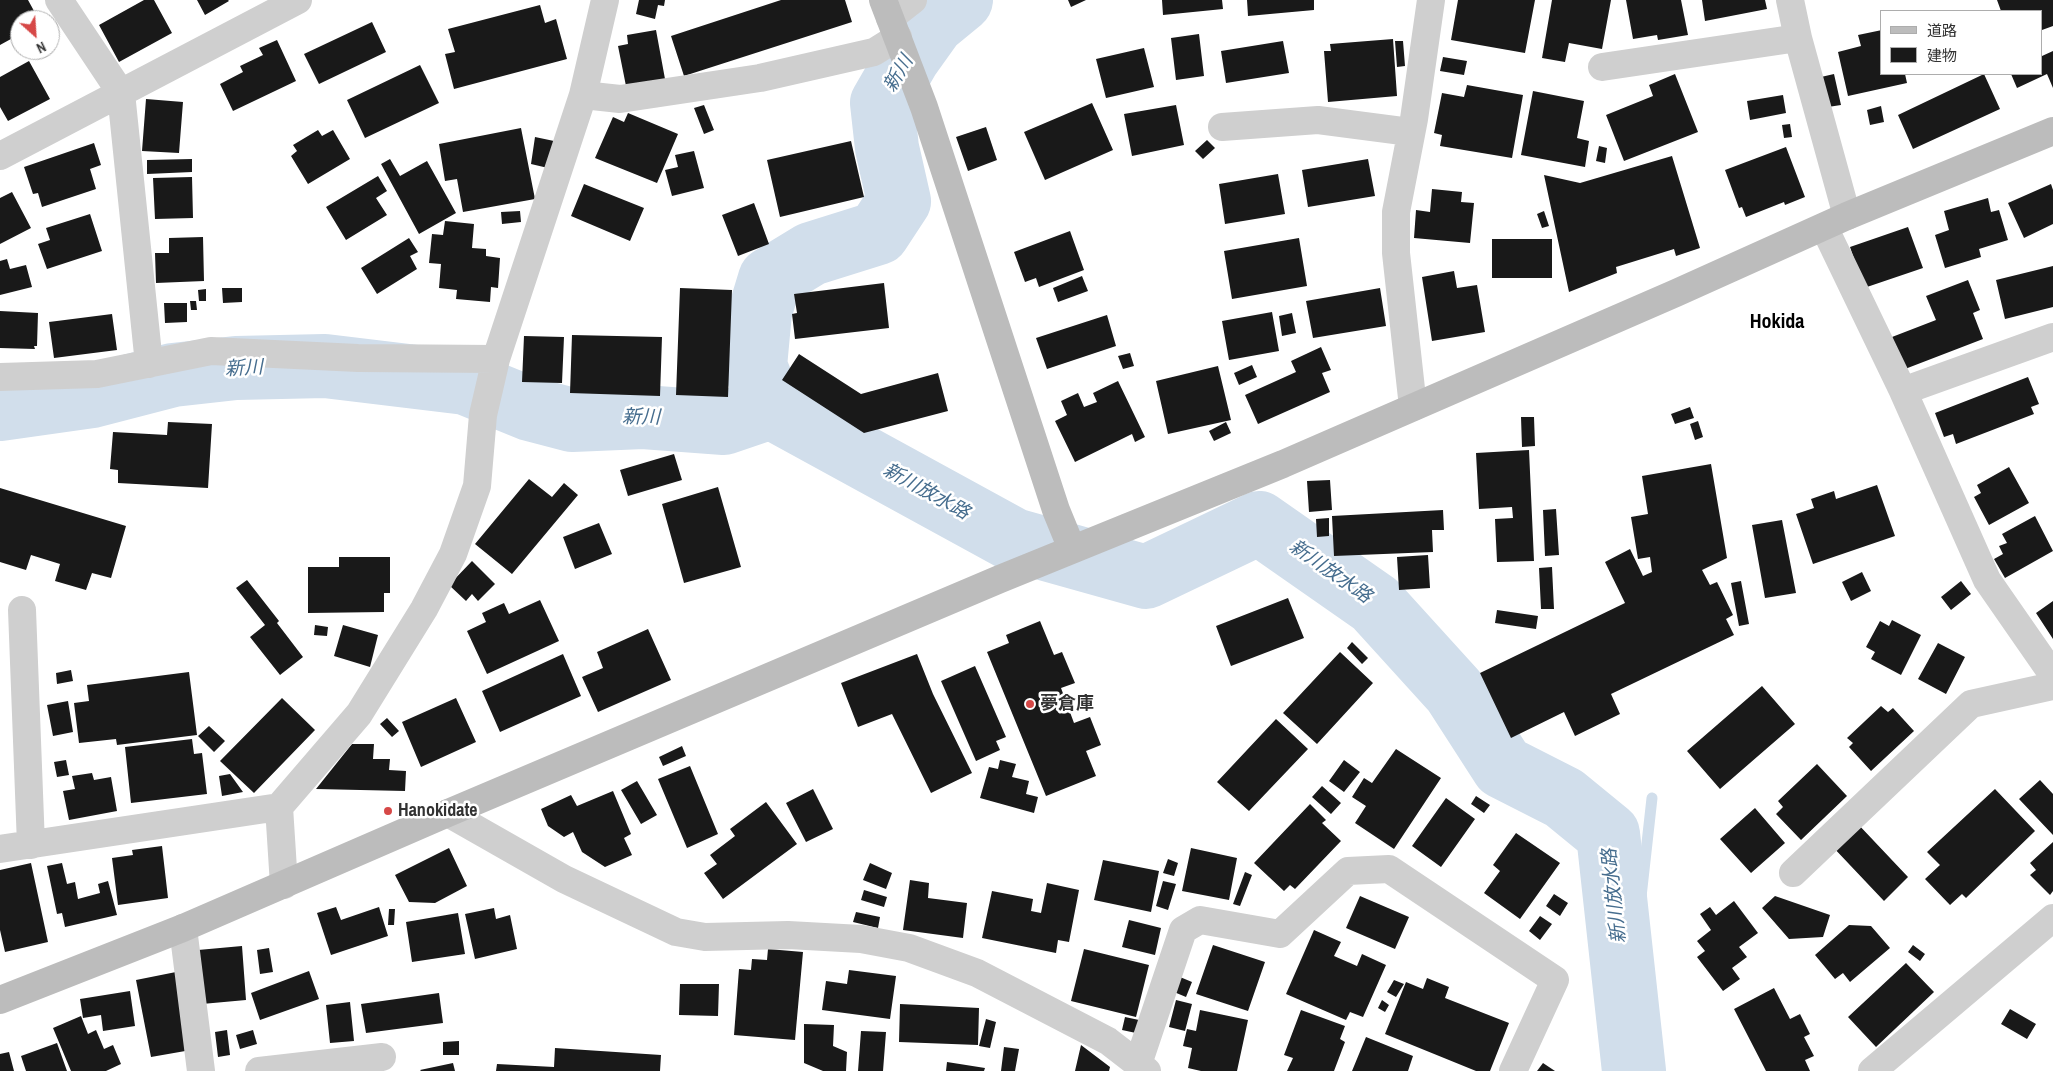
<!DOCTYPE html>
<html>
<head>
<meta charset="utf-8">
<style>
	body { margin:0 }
	#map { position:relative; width:2053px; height:1071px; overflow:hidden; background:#fff; font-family:"Archivo Narrow","Noto Sans JP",sans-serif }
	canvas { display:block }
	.legend { position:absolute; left:1880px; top:10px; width:162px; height:65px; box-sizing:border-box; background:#fff; border:1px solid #adadad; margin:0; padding:6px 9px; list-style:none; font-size:15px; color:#323232 }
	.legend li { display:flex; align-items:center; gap:10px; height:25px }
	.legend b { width:25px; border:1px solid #adadad }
	.north { position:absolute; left:10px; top:10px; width:50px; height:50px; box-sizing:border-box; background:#fff; border:1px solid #adadad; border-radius:50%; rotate:154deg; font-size:14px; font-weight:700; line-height:20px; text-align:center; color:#323232 }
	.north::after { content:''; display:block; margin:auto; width:18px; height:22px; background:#d64847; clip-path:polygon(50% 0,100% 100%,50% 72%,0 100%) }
</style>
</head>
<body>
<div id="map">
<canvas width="2053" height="1071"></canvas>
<ul class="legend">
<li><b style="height:6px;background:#bcbcbc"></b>道路</li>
<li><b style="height:14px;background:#191919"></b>建物</li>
</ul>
<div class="north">N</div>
</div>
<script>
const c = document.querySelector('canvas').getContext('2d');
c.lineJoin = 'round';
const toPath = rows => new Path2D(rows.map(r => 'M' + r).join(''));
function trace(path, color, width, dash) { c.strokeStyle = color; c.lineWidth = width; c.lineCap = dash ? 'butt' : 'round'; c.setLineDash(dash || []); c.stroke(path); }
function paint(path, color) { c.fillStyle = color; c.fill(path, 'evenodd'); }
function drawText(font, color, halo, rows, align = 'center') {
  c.font = font + ' "Archivo Narrow","Noto Sans JP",sans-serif'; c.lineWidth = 5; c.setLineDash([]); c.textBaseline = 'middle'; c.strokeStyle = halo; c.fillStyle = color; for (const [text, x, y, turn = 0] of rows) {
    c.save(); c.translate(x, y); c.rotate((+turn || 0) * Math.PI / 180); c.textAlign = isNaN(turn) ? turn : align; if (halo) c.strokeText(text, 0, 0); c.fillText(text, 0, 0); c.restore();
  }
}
trace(toPath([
	[1618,933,1640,906,1652,798]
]), '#d1deeb', 11);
trace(toPath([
	[771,407,1014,540,1146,577,1259,523,1375,604,1454,691,1503,767,1564,798,1608,834,1634,1071],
	[771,407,755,366,760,312,770,279,811,254,878,233,899,201,887,148,882,103,908,58,933,23,961,0],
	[0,409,92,396,173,375,236,368,325,366,466,383,530,409,572,420,643,417,724,423,771,407]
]), '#d1deeb', 64);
paint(toPath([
	[0,0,28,0,39,20,20,20,20,34,0,45],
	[144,0,154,0,172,33,119,62,99,25],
	[197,0,228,0,229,1,205,15],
	[639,0,665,0,664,6,658,5,655,19,636,14],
	[781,0,845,0,852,22,684,76,671,36],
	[1068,0,1086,0,1071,7],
	[1162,0,1222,0,1223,9,1163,15],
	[1247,0,1314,0,1314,10,1248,16],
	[1458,0,1535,0,1525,53,1451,40],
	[1552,0,1611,0,1602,49,1569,43,1565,62,1542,58],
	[1626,0,1681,0,1688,35,1658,40,1657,35,1633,39],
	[1702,0,1765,0,1767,9,1705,21],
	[1997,0,2053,0,2053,26,2042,30,2042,11,2001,11],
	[540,5,545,23,556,19,567,59,454,89,445,54,455,52,448,29],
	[372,22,386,52,319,84,304,54],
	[656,30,665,79,626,86,618,46,628,44,627,35],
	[1882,30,1882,74,1905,74,1907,83,1848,96,1838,52,1861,46,1858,35],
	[1199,34,1204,76,1176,80,1171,38],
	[1393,39,1397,96,1328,102,1324,51,1331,51,1330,44],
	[277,40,296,81,233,111,220,84,243,72,240,66,263,55,259,48],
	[1283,41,1289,73,1226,83,1221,51],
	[1395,41,1403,41,1405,66,1397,67],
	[1144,48,1154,87,1106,98,1096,59],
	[2053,51,2053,88,2047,74,2017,88,2011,74,2042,74,2042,56],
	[1443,57,1467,61,1464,75,1440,71],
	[29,61,50,99,8,121,0,107,0,77],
	[420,65,439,103,365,138,347,100],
	[1675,74,1698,132,1624,161,1606,115,1653,96,1649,85],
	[1834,74,1841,105,1828,107,1821,77],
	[1984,74,2000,109,1913,149,1898,115],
	[1467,85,1523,95,1512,158,1440,146,1442,135,1434,133,1442,93,1464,97],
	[1533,91,1584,101,1577,138,1589,141,1585,167,1521,155],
	[1783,95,1786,113,1750,120,1747,101],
	[146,99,183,102,179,153,142,151],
	[1092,103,1113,150,1045,180,1024,132],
	[704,105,714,130,704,134,694,108],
	[1176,105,1184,145,1132,156,1124,114],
	[1881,106,1884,122,1870,125,1867,110],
	[628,113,678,134,657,183,595,158,613,117,624,122],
	[1790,124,1792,137,1784,138,1782,125],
	[986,127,997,160,968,171,956,137],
	[521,128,535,199,463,212,457,179,445,181,439,144],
	[318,130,322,136,333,130,350,159,308,184,291,156,297,151,293,145],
	[535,137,554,141,548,168,531,164],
	[1207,140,1215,148,1203,159,1195,151],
	[851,141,864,197,780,217,767,160],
	[94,143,101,165,90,169,96,189,42,207,38,193,33,194,24,167],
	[1599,146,1607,148,1605,163,1596,161],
	[1786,147,1805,197,1785,205,1784,202,1746,217,1742,207,1739,208,1725,170],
	[694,151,704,188,672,196,665,170,678,167,675,155],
	[1672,156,1700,248,1676,256,1674,249,1616,267,1617,273,1569,292,1544,175,1580,183],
	[192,159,192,172,147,174,147,160],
	[390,159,400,176,427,161,456,213,419,234,381,164],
	[1368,159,1375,196,1308,207,1302,170],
	[1278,174,1285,214,1225,224,1219,184],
	[378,176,387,191,376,198,387,215,346,240,326,207],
	[192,177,193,218,155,219,153,178],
	[584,184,644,208,630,241,571,216],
	[2051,184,2053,190,2053,224,2024,238,2008,203],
	[1432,189,1462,192,1461,202,1474,203,1470,243,1414,238,1416,210,1430,212],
	[12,192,31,228,0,244,0,198],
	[1988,198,1991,212,1999,210,2008,240,1979,249,1981,257,1945,268,1935,235,1949,230,1944,211],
	[754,203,769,244,738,256,722,215],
	[520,211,521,222,502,224,501,212],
	[1544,211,1549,226,1542,228,1537,214],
	[90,214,102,251,47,269,38,244,50,240,46,228],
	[445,221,474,224,472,248,486,249,486,256,500,258,498,288,491,287,490,302,456,299,457,290,439,288,441,264,429,263,432,234,443,235],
	[1908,227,1923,268,1864,288,1850,247],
	[1070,231,1084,270,1039,287,1036,278,1025,282,1014,252],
	[203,237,204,281,156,283,155,253,169,253,169,238],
	[409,238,418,252,410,256,417,269,377,294,361,268],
	[1299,238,1307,286,1232,299,1224,251],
	[1492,239,1552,239,1552,278,1492,278],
	[7,259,10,269,26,265,32,287,0,295,0,261],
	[2053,266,2053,307,2005,319,1996,280],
	[1454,271,1457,288,1477,285,1485,332,1432,341,1422,277],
	[1082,276,1088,291,1058,302,1053,288],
	[1968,280,1980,310,1973,313,1983,339,1905,369,1892,337,1936,320,1926,296],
	[884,283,889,328,795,339,792,314,797,313,794,294],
	[222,288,242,288,242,302,223,303],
	[680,288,732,290,728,397,676,395],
	[1380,288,1386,326,1313,338,1306,301],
	[206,289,206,301,199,301,198,290],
	[190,301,196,301,197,310,191,310],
	[164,303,187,303,187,322,165,323],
	[0,311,38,313,37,346,34,346,35,349,0,348],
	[1272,312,1279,351,1229,360,1222,321],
	[1292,313,1296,333,1282,336,1279,316],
	[112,314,117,350,54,358,49,322],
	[1107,315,1116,346,1047,369,1036,338],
	[572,335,662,337,660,396,570,393],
	[524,336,564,337,562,383,522,382],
	[1321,347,1331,370,1322,373,1330,392,1258,424,1245,395,1296,372,1291,361],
	[1130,353,1134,366,1123,369,1118,356],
	[799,354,861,394,938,373,948,411,864,433,782,380],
	[1252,365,1257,377,1239,385,1234,373],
	[1218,366,1231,420,1168,434,1156,381],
	[2028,377,2039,404,2031,407,2034,414,1956,444,1953,434,1944,437,1935,413],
	[1118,381,1145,437,1135,442,1132,434,1075,462,1055,421,1067,415,1061,401,1078,393,1084,407,1097,402,1093,393],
	[1690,407,1694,418,1675,424,1671,414],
	[1521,417,1534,417,1535,446,1522,447],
	[1698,421,1703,437,1695,440,1690,424],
	[168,422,212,424,208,488,118,483,118,470,110,469,113,432,167,435],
	[1226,422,1231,433,1214,441,1209,431],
	[1529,450,1534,561,1497,562,1495,519,1513,518,1512,507,1479,509,1476,453],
	[674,454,682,480,628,496,620,470],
	[1711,464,1727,558,1702,570,1710,585,1717,582,1733,615,1726,619,1734,635,1611,694,1620,714,1575,736,1564,712,1511,738,1480,673,1625,603,1605,562,1630,549,1643,576,1652,572,1650,557,1638,559,1631,517,1648,514,1642,476],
	[2009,467,2029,503,1989,525,1974,497,1981,493,1977,485],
	[529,479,552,497,564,483,578,495,512,574,475,544],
	[1330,480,1332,510,1309,512,1307,481],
	[1877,485,1895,536,1813,564,1796,514,1814,508,1811,499,1834,491,1836,499],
	[718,487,741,567,684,583,662,504],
	[0,488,126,526,111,578,92,573,86,590,55,581,60,564,31,555,26,570,0,562],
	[1556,509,1559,555,1545,556,1543,510],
	[1443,510,1444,530,1432,530,1433,552,1334,556,1332,516],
	[2035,516,2053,551,2005,578,1994,559,2003,554,1999,546,2007,543,2002,534],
	[1329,518,1329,536,1317,537,1316,519],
	[1782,520,1796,593,1765,598,1752,525],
	[599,523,612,554,575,569,563,537],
	[1428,555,1430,588,1399,590,1397,557],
	[339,557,390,557,390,593,384,593,384,612,308,613,308,567,339,567],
	[472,561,495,584,478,601,472,594,466,601,449,585],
	[1552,567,1554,609,1541,609,1539,568],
	[1862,572,1871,591,1851,601,1842,582],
	[247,580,279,621,277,623,303,657,280,675,250,637,265,625,236,588],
	[1741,581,1749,624,1739,626,1731,583],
	[1961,581,1971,594,1951,610,1941,597],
	[1288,598,1304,638,1231,666,1216,626],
	[540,600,559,641,487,674,467,631,486,622,482,613,504,603,509,614],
	[2053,601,2053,639,2036,613],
	[1497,610,1538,616,1536,629,1495,623],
	[1892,620,1921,635,1901,675,1871,659,1875,652,1866,647,1880,621,1889,626],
	[1040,621,1054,655,1062,652,1075,683,1061,688,1074,723,1090,717,1101,745,1086,751,1096,776,1046,796,987,652,1009,643,1006,635],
	[315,625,328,627,327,636,314,635],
	[343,625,378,635,370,667,334,656],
	[648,629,671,680,598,712,582,677,603,668,597,652],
	[1352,642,1368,658,1362,664,1347,648],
	[1938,643,1965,657,1946,694,1918,679],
	[1340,652,1373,683,1317,744,1283,713],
	[563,654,581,696,500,732,482,691],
	[917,654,933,694,972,773,931,793,892,714,858,727,841,683],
	[975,666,1006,737,996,741,1000,750,976,761,941,681],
	[71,670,73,681,57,684,56,673],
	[189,672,197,735,117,745,116,739,79,743,74,703,89,701,87,685],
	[1762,686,1795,724,1720,789,1687,751],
	[282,698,315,730,254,793,220,761],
	[456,698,476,742,421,767,402,722],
	[68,701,73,732,53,736,47,705],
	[1881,706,1888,712,1893,708,1914,731,1871,771,1849,747,1853,743,1847,738],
	[387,718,399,731,392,737,380,724],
	[1276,719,1308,749,1249,811,1217,782],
	[209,726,225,741,214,752,198,736],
	[192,739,194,754,202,753,207,794,131,803,125,747],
	[352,744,374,744,373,759,390,759,389,770,406,771,405,791,316,789],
	[682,746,686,756,663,766,659,757],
	[1396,749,1441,778,1394,849,1355,823,1366,806,1352,797,1364,778,1372,783],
	[66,760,69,775,57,777,54,762],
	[1000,760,1016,764,1012,777,1029,781,1026,794,1038,797,1034,813,980,798,989,767,998,769],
	[1344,760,1360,772,1344,792,1329,781],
	[1817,764,1847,796,1801,840,1776,814,1783,807,1778,801],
	[690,766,718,834,687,848,658,779],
	[92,773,94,780,111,777,117,811,69,820,63,791,75,789,72,776],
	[230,774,243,792,222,796,219,776],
	[2040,780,2053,794,2053,835,2019,799],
	[637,781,657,815,641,824,621,790],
	[1322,786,1341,803,1331,814,1312,797],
	[813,789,833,829,806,842,786,803],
	[1995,789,2035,831,1966,898,1962,894,1950,905,1925,879,1940,865,1927,852],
	[613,791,631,834,624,838,632,855,605,867,582,852,573,832,564,837,548,826,541,809,571,795,577,806],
	[1476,796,1490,805,1484,813,1471,804],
	[1446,798,1475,819,1441,867,1412,846],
	[766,802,797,844,723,899,704,873,717,864,710,855,735,836,730,829],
	[1310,804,1326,820,1322,823,1341,841,1295,889,1290,885,1284,891,1254,863],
	[1755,808,1785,843,1751,873,1720,839],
	[1856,822,1908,877,1884,901,1831,845],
	[1516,833,1560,863,1520,919,1484,893,1500,871,1493,865],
	[2053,842,2053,891,2050,895,2030,875,2036,870,2030,863],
	[162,846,168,898,118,905,112,858,133,855,132,850],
	[449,848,467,886,435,903,409,902,395,875],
	[1191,848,1237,858,1229,900,1182,891],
	[1168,859,1178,863,1174,876,1163,873],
	[1103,860,1159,871,1151,912,1094,900],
	[31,863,48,942,5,952,0,930,0,870],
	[62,863,67,884,75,882,78,899,100,893,98,884,108,881,117,915,65,927,62,913,57,914,47,866],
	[870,863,892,873,886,889,863,880],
	[1245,872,1252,875,1240,906,1233,904],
	[910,880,929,883,928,898,967,903,963,938,903,930],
	[1163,881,1176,884,1168,910,1156,906],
	[1047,883,1079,890,1069,942,1058,940,1056,953,982,938,992,891,1033,899,1031,911,1041,913],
	[864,890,887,897,884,907,861,900],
	[1554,894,1568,903,1560,916,1546,906],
	[1360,896,1409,917,1395,949,1346,928],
	[1775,896,1830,915,1823,937,1789,939,1762,908],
	[1734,901,1758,933,1739,947,1747,957,1732,968,1740,979,1723,991,1697,957,1705,951,1697,941,1711,930,1700,914,1710,907,1716,915],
	[336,907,341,920,379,907,388,936,331,955,317,913],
	[494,908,496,919,510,915,517,949,475,959,465,914],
	[389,909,395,909,394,925,388,925],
	[856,912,880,917,878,928,853,922],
	[458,913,465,954,412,962,406,922],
	[1540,916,1552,924,1540,940,1529,931],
	[1129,920,1161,928,1155,955,1122,947],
	[1849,925,1871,926,1890,948,1850,982,1843,973,1835,979,1815,955],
	[1314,930,1341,942,1334,956,1357,966,1362,954,1386,965,1363,1017,1350,1012,1346,1020,1286,994],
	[1213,945,1265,962,1248,1011,1196,994],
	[1913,945,1925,954,1920,961,1908,952],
	[242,946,246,1000,202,1004,198,950],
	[269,948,273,972,260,974,257,950],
	[768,949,803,952,795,1040,734,1035,739,969,751,970,752,959,767,960],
	[1084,949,1149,965,1136,1017,1071,1001],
	[1906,963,1934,992,1876,1047,1848,1017],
	[849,970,896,976,890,1019,822,1010,826,981,847,984],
	[309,971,319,999,260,1020,251,993],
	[176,972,191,1050,151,1057,136,980],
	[1180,977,1192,982,1186,997,1174,992],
	[1427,978,1449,987,1445,998,1509,1023,1490,1071,1476,1071,1385,1034,1406,982,1423,989],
	[1394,980,1404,984,1396,997,1387,992],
	[680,984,719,984,718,1016,679,1015],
	[1774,988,1790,1019,1800,1014,1810,1034,1804,1037,1814,1056,1805,1060,1810,1071,1766,1071,1734,1009],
	[130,991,135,1026,103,1031,101,1015,83,1018,80,999],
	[439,993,443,1023,366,1033,361,1004],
	[1176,1000,1192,1004,1185,1031,1169,1027],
	[1382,1000,1389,1005,1385,1012,1378,1008],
	[350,1002,354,1041,330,1043,326,1005],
	[900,1004,979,1008,978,1045,899,1042],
	[2010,1009,2036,1024,2027,1039,2001,1024],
	[1200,1010,1248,1020,1237,1071,1201,1071,1188,1068,1192,1048,1183,1046,1187,1029,1196,1031],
	[1301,1010,1345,1026,1340,1039,1345,1042,1334,1071,1287,1071,1293,1058,1284,1055],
	[81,1016,88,1034,96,1030,104,1049,113,1045,121,1064,106,1071,71,1071,53,1028],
	[1125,1017,1139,1020,1136,1033,1122,1030],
	[986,1019,996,1022,990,1048,979,1046],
	[804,1024,834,1025,833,1046,847,1052,846,1071,823,1071,804,1063],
	[227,1030,230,1055,218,1057,215,1032],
	[253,1030,257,1044,240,1049,236,1035],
	[861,1031,886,1032,883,1071,858,1071],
	[1366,1037,1413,1056,1408,1071,1352,1071],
	[459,1041,459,1055,443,1055,443,1042],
	[57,1043,67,1071,26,1071,21,1056],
	[1081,1045,1110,1067,1109,1071,1075,1071],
	[1004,1047,1019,1049,1015,1071,1001,1071],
	[555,1048,661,1055,660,1071,496,1071,497,1064,554,1067],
	[9,1052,14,1071,0,1071,0,1054],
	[947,1062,985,1068,984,1071,946,1071],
	[453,1063,455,1071,421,1071,420,1070],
	[1543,1063,1555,1071,1537,1071]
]), '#191919');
trace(toPath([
	[59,0,121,93,149,364],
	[1790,0,1798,38,1847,216],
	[890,18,913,0],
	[1602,67,1798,38],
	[583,95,620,99,760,78,874,52,898,37],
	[1222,127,1318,120,1410,132],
	[0,156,298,0],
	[1824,227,1903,391,1987,580,2053,675],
	[0,377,97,374,211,351,358,358,496,359],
	[1903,391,2053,337],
	[1413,407,1396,253,1396,212,1414,119,1431,0],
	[22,610,31,845],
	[448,813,564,879,676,932,705,937,788,935,861,939,909,948,977,973,1108,1041,1147,1071],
	[0,849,279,807],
	[1793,873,1971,704,2053,686],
	[284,885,279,807,359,714,424,609,453,554,477,486,483,415,496,359,583,95,605,0],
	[183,928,201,1071],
	[1138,1064,1183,930,1200,920,1280,934,1348,871,1389,869,1555,980,1513,1071],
	[259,1071,382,1057],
	[1872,1071,2053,918]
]), '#cfcfcf', 28);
trace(toPath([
	[883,0,924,107,1056,510,1072,549],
	[0,1000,183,928,448,813,1000,579,1283,464,1676,293,1847,216,2053,131]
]), '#bcbcbc', 28);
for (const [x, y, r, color] of [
	[1030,704,5,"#d64847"],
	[388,811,5,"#d64847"]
]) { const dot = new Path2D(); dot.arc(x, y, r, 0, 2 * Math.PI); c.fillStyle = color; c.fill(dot); trace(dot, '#fff', 2); }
drawText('bold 18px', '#323232', '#fff', [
	["夢倉庫",1040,704],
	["Hanokidate",398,811]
], 'left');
drawText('italic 19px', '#466d8e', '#fff', [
	["新川",899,74,-59],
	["新川",244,369,-3],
	["新川",641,418,1],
	["新川放水路",926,492,29],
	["新川放水路",1330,572,35],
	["新川放水路",1615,896,-96]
]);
drawText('bold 20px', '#000', '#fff', [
	["Hokida",1777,323]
]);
</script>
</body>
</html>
